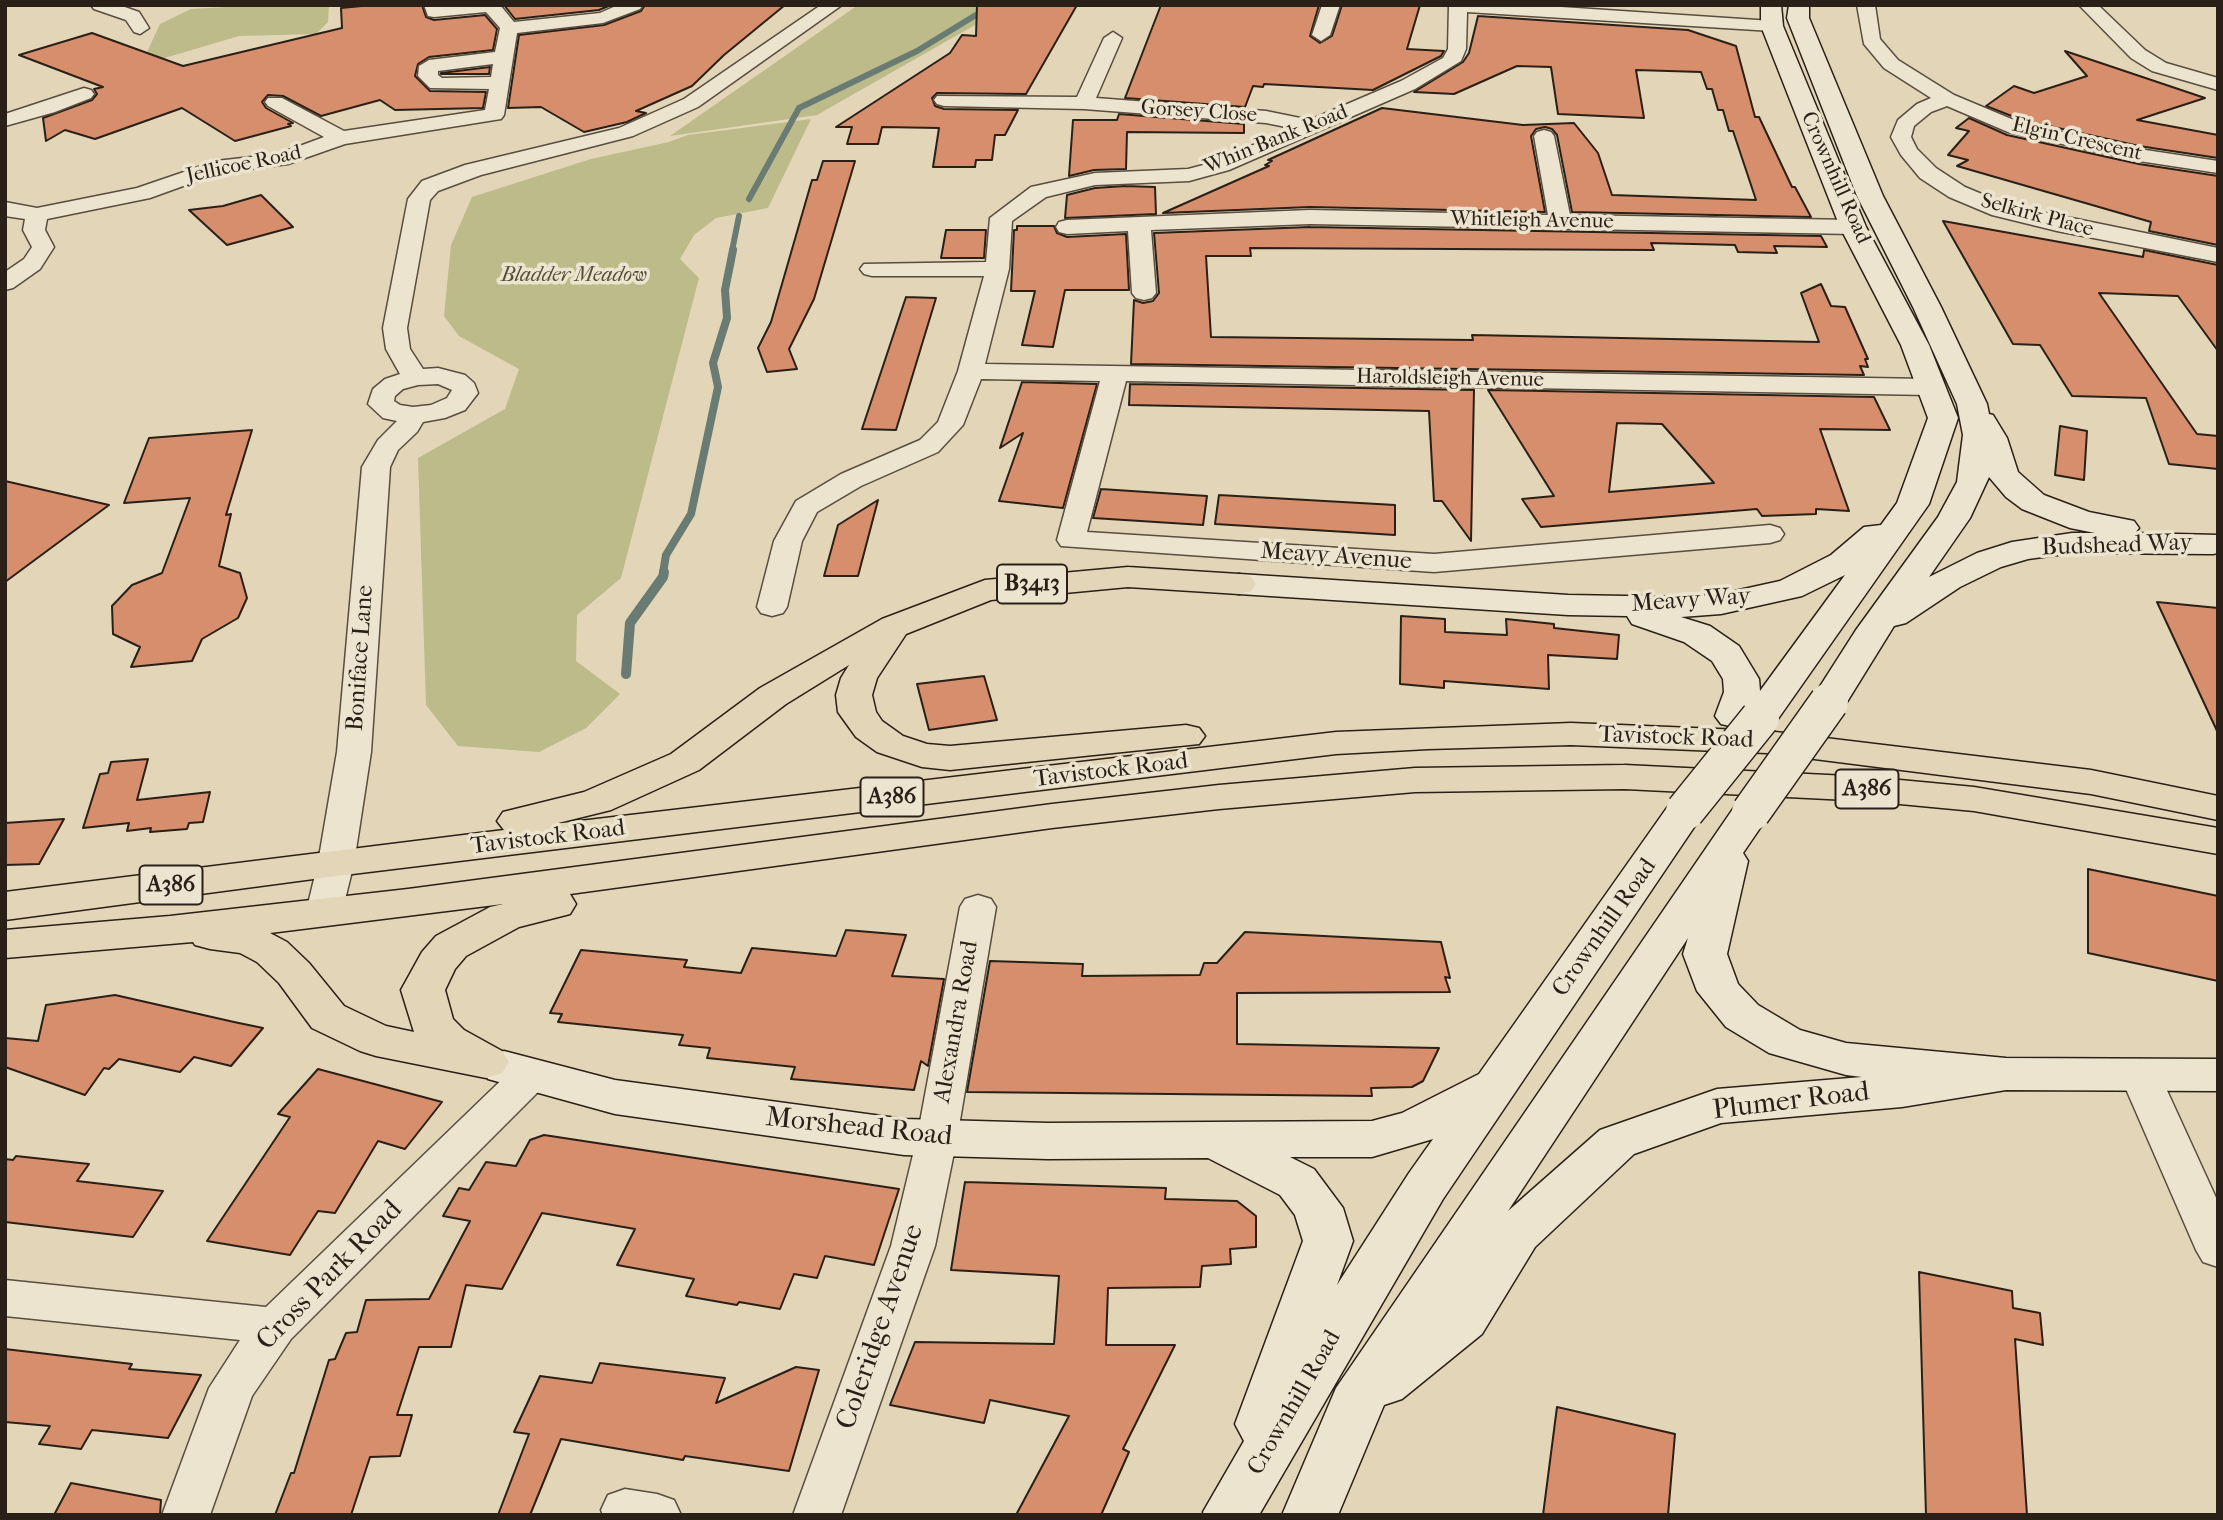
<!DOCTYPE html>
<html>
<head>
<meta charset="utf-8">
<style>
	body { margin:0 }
	#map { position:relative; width:2223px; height:1520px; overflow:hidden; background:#e3d5b7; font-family:"IM FELL French Canon",serif }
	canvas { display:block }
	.frame { position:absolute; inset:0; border:7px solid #2a2017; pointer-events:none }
</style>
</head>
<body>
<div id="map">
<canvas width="2223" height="1520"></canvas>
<div class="frame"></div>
</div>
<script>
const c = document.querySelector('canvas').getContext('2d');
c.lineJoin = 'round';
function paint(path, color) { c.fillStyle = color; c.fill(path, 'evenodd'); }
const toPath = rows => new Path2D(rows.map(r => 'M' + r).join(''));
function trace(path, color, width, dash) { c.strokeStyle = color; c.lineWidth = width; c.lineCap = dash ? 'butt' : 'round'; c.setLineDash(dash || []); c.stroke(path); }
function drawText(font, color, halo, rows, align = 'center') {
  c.font = font + ' "IM FELL French Canon",serif'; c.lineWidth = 7; c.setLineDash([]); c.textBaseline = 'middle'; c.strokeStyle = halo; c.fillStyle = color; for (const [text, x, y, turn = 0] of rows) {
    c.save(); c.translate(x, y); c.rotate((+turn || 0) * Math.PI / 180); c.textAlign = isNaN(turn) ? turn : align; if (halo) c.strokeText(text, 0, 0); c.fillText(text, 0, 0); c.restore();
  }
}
paint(toPath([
	[263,5,329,5,328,22,316,34,239,36,141,65,160,24,191,9],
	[858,5,1010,5,817,115,670,136],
	[811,119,768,208,716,218,694,235,680,259,699,278,621,578,577,615,576,661,620,694,586,728,539,752,458,746,426,705,418,458,505,409,519,369,459,336,444,316,451,245,472,197,591,159,669,142,688,135]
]), '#bcbb89');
trace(toPath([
	[749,199,799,108,917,51,989,7],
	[732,251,739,216]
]), '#6a7b73', 6);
trace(toPath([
	[663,573,666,555,691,514,718,387,713,363,727,318,725,290,733,250]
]), '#6a7b73', 8);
trace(toPath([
	[626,674,630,623,663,577,664,572]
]), '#6a7b73', 10);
const building = toPath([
	[372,5,422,5,426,17,434,20,485,15,497,29,493,50,429,57,418,64,415,76,430,91,486,92,483,108,395,110,380,100,321,116,283,96,268,95,262,102,266,108,293,123,288,124,291,126,235,141,182,108,95,139,65,130,46,141,43,118,92,100,97,94,94,89,103,87,19,55,92,33,183,66,342,28,341,8,372,5],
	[504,5,611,5,599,10,515,19,504,5],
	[645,5,785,5,724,55,692,86,636,111,646,113,627,122,584,132,541,107,508,108,519,35,604,25,641,11,645,5],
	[977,5,1077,5,1026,94,937,93,932,98,935,106,944,109,1018,110,1005,135,995,135,992,160,976,160,975,167,933,167,939,128,882,127,878,144,847,144,852,127,836,127,950,53,962,35,976,36,977,5],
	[1161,5,1319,5,1310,36,1320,43,1332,36,1342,5,1420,5,1407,49,1444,51,1441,56,1373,90,1264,84,1263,87,1253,86,1245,107,1125,98,1161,5],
	[1478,16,1688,30,1736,46,1755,117,1759,117,1792,187,1795,187,1811,217,1572,212,1557,135,1552,129,1545,127,1536,129,1531,136,1545,212,1310,207,1163,213,1269,166,1265,165,1272,161,1268,160,1382,108,1523,125,1574,123,1598,153,1612,195,1756,200,1733,131,1729,131,1723,110,1718,110,1712,89,1707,89,1701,72,1636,70,1644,118,1558,114,1551,67,1517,66,1454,94,1414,92,1463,62,1469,53,1478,16],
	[2065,51,2205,98,2137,120,2218,135,2218,158,2139,146,2022,120,1986,106,2014,86,2034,93,2087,76,2065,51],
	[490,67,489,74,441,74,441,73,490,67],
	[1119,114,1244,124,1244,133,1127,132,1126,169,1094,170,1069,176,1073,120,1117,120,1119,114],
	[1969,118,2007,135,2139,164,2218,176,2218,245,2149,231,2151,222,1957,166,1968,160,1948,155,1969,131,1956,128,1969,118],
	[823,161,855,161,814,299,789,349,797,369,767,372,758,348,771,322,812,180,817,180,823,161],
	[1125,186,1155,187,1156,214,1065,218,1067,195,1095,188,1125,186],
	[261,195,293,227,227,245,189,210,223,206,261,195],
	[1943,221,2143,257,2144,250,2218,265,2218,351,2178,296,2099,293,2197,434,2218,436,2218,469,2169,464,2146,398,2072,396,2040,345,2013,344,1943,221],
	[1017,226,1054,226,1057,233,1067,237,1126,234,1129,290,1065,290,1053,347,1022,345,1035,291,1011,291,1014,230,1017,230,1017,226],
	[1310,227,1821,236,1827,247,1774,246,1777,253,1738,252,1735,245,1651,243,1654,250,1250,248,1251,256,1206,256,1211,337,1473,340,1472,335,1819,342,1801,293,1821,284,1831,306,1845,307,1868,359,1865,359,1868,367,1860,366,1864,375,1131,364,1134,300,1143,303,1153,301,1159,293,1154,233,1310,227],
	[946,230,986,230,984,258,941,258,946,230],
	[906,297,936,298,896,430,862,429,906,297],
	[1022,382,1097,384,1063,508,999,501,1023,433,1000,448,1022,382],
	[1130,384,1474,390,1471,541,1442,501,1434,501,1429,411,1129,405,1130,384],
	[1488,390,1874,397,1890,430,1820,429,1849,511,1816,509,1816,514,1762,516,1757,509,1541,527,1522,499,1554,496,1488,390],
	[1617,423,1662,424,1714,483,1609,492,1617,423],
	[2060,426,2087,431,2084,480,2055,475,2060,426],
	[252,430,226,515,231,514,219,566,240,573,247,598,238,618,202,639,192,661,131,667,140,647,113,634,112,606,132,585,162,573,190,498,124,503,149,438,252,430],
	[5,481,109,505,5,582,5,481],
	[1101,489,1207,496,1203,525,1093,518,1101,489],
	[1219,495,1395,505,1395,535,1215,524,1219,495],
	[878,500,858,576,824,576,838,525,878,500],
	[2157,602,2218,608,2218,733,2157,602],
	[1401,616,1445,619,1445,632,1507,635,1506,619,1554,624,1554,628,1619,635,1617,659,1548,655,1549,689,1444,681,1444,688,1400,684,1401,616],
	[984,676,997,720,929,730,917,684,984,676],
	[148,759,137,800,210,792,203,822,189,823,187,829,150,832,151,828,127,831,129,823,83,828,100,774,108,773,111,762,148,759],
	[64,819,39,864,5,865,5,823,64,819],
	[2088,869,2218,896,2218,981,2088,953,2088,869],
	[846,930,906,935,892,976,944,979,928,1066,921,1061,914,1090,791,1079,795,1067,707,1058,710,1048,679,1045,683,1035,558,1022,562,1014,550,1013,581,950,687,960,684,967,741,973,752,948,836,956,846,930],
	[1245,932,1441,942,1450,978,1445,977,1450,992,1237,993,1237,1044,1439,1048,1423,1081,1412,1087,1371,1088,1372,1096,967,1092,990,961,1083,964,1082,976,1200,975,1204,963,1217,963,1245,932],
	[115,995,234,1022,263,1028,231,1066,194,1057,180,1072,119,1059,109,1069,104,1068,85,1095,5,1067,5,1038,38,1041,46,1005,115,995],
	[318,1069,442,1102,405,1149,378,1141,335,1213,318,1211,290,1255,207,1241,290,1117,278,1114,318,1069],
	[544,1135,899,1189,874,1265,825,1256,817,1278,794,1274,780,1309,739,1302,737,1305,686,1296,694,1279,617,1265,635,1229,542,1213,502,1289,466,1285,451,1347,419,1347,397,1415,412,1415,400,1456,370,1457,351,1515,275,1515,291,1473,294,1473,329,1360,335,1359,346,1333,357,1332,366,1300,429,1299,470,1221,443,1216,459,1188,469,1190,486,1162,516,1166,530,1140,544,1135],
	[16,1156,89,1164,77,1181,163,1191,133,1237,5,1222,5,1159,13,1160,16,1156],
	[965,1182,1166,1188,1165,1199,1237,1201,1256,1216,1256,1247,1230,1249,1231,1264,1202,1266,1200,1287,1108,1288,1106,1345,1175,1345,1123,1449,1129,1452,1101,1515,1016,1515,1069,1416,990,1400,984,1423,890,1405,915,1342,1054,1344,1059,1276,951,1270,965,1182],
	[1919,1272,2012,1291,2013,1308,2040,1313,2043,1345,2015,1339,2027,1515,1926,1515,1919,1272],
	[5,1349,132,1364,129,1369,201,1375,168,1438,92,1430,81,1449,39,1444,50,1426,5,1422,5,1349],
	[600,1363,725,1378,716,1403,796,1367,819,1370,789,1471,685,1456,683,1460,561,1439,530,1515,498,1515,529,1434,514,1432,540,1376,592,1383,600,1363],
	[1557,1407,1675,1434,1668,1515,1543,1515,1557,1407],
	[71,1483,161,1500,160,1515,54,1515,71,1483]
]);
paint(building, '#d68e6d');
trace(building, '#2a2017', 2);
const street = toPath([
	[91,5,119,5,139,12,149,28,140,34,134,32,126,20,94,9,91,5],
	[424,5,500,5,514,22,600,13,618,5,643,5,640,9,603,23,517,33,504,115,501,119,345,144,288,164,219,173,150,198,47,219,45,230,54,247,40,269,13,288,5,290,5,272,24,259,32,247,23,230,25,219,5,216,5,202,37,208,137,188,216,161,278,154,324,137,268,106,265,102,268,98,282,98,344,131,485,110,489,89,430,88,418,76,419,66,429,60,495,52,500,28,486,12,434,17,428,16,424,5],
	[493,64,491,77,442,78,438,75,438,71,493,64],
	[821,5,842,5,698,107,633,136,481,175,438,191,430,200,407,328,410,349,423,369,438,368,465,375,474,383,478,393,465,410,445,418,423,422,417,432,398,450,390,467,371,752,354,863,342,912,337,920,324,924,311,920,306,912,318,863,337,752,362,467,378,440,397,421,383,418,368,404,373,389,385,379,400,374,386,349,383,328,408,199,422,181,465,165,619,128,684,99,821,5],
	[438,384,452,390,447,398,431,405,413,407,400,405,394,401,395,396,403,389,418,385,438,384],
	[1322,5,1340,5,1330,35,1321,41,1312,35,1322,5],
	[1449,5,1531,5,1772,21,1781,26,1772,31,1467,12,1466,49,1461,61,1415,89,1229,170,1189,181,1095,185,1046,197,1012,221,1009,269,985,364,1930,379,1939,382,1943,387,1939,392,1930,395,1126,381,1087,532,1434,554,1770,525,1780,528,1784,534,1780,540,1770,543,1434,572,1061,546,1057,540,1100,381,981,379,963,425,938,452,861,486,817,512,802,541,787,607,783,613,772,616,761,613,757,607,774,541,796,501,841,474,920,440,938,422,958,371,984,276,872,276,864,274,860,269,864,264,986,262,990,218,1031,187,1095,173,1188,169,1215,162,1291,128,1266,123,1084,109,944,106,937,104,934,100,937,96,1077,97,1104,38,1113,32,1122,38,1096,98,1266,111,1310,120,1401,81,1443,58,1448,49,1449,5],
	[1857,5,1875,5,1880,39,1898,60,1954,95,2021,123,2139,149,2218,161,2218,173,2139,161,2008,132,1947,106,1931,112,1914,126,1911,137,1917,149,1936,168,1965,187,2008,205,2218,248,2218,262,2057,231,1992,215,1949,197,1920,178,1901,155,1891,137,1898,120,1917,104,1931,98,1884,68,1864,44,1857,5],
	[2079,5,2098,5,2145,50,2166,63,2218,78,2218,90,2152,71,2131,58,2079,5],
	[84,88,91,90,94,94,91,98,55,112,5,126,5,114,84,88],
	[1544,130,1551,132,1554,136,1570,215,1853,220,1861,222,1864,227,1861,232,1853,234,1310,224,1151,230,1156,293,1152,298,1144,300,1136,298,1132,293,1128,231,1067,234,1059,232,1056,227,1059,222,1067,220,1310,210,1548,215,1534,136,1537,132,1544,130],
	[978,895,991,899,996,907,957,1138,935,1246,841,1515,793,1515,891,1246,917,1138,960,907,965,899,978,895],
	[2139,1059,2153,1063,2159,1073,2218,1202,2218,1267,2203,1262,2196,1250,2119,1073,2125,1063,2139,1059],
	[531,1061,545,1065,551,1075,545,1085,291,1339,252,1396,210,1515,162,1515,209,1388,240,1340,5,1316,5,1280,266,1307,517,1065,531,1061],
	[625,1489,657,1494,674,1500,681,1515,603,1515,601,1510,608,1495,625,1489]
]);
const secondary = toPath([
	[1761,5,1781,5,1783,26,1866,227,1929,345,1958,418,1929,504,1773,726,1760,729,1746,724,1734,727,1721,724,1715,716,1724,692,1723,679,1712,661,1684,642,1632,624,1627,616,1568,615,1239,594,1227,591,1222,584,1227,577,1239,574,1568,595,1682,597,1721,594,1780,581,1831,555,1864,527,1881,525,1897,503,1928,418,1901,345,1840,227,1761,26,1761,5],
	[1845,575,1760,691,1759,679,1739,646,1710,626,1681,617,1721,614,1802,596,1845,575],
	[1789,5,1809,5,1809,18,1883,196,1941,307,1987,404,1989,414,1993,415,2007,438,2018,472,2044,495,2089,512,2134,521,2139,528,2135,533,2218,535,2218,553,2213,554,2072,553,2028,559,2001,567,1960,587,1906,623,1894,626,1842,710,1829,713,1816,710,1810,702,1856,630,1938,517,1957,482,1963,435,1957,404,1913,307,1857,196,1787,18,1789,5],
	[1989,477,2006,497,2022,509,2070,528,2095,533,2072,533,2012,542,1977,553,1929,577,1970,518,1989,477],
	[1685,799,1699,802,1705,811,1443,1199,1259,1515,1204,1515,1203,1512,1244,1441,1235,1424,1303,1241,1295,1215,1280,1195,1208,1158,1048,1159,904,1155,615,1114,488,1079,481,1067,488,1055,504,1051,615,1080,904,1119,1048,1123,1372,1121,1402,1113,1479,1074,1671,802,1685,799],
	[1433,1139,1409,1173,1337,1285,1353,1241,1343,1208,1314,1169,1290,1157,1372,1157,1433,1139],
	[1751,800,1765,803,1771,812,1743,853,1748,861,1727,954,1738,984,1758,1005,1800,1030,1846,1043,2006,1058,2218,1059,2218,1091,2006,1090,1902,1107,1721,1123,1634,1154,1535,1247,1482,1334,1402,1399,1384,1405,1338,1515,1282,1515,1336,1388,1737,803,1751,800],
	[1688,938,1683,954,1697,991,1726,1027,1769,1053,1846,1075,1862,1077,1717,1089,1600,1130,1508,1211,1688,938]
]);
const highway = toPath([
	[1128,567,1239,574,1251,577,1256,584,1251,591,1239,594,1128,587,991,600,906,634,877,678,872,695,876,712,882,721,903,736,927,744,950,746,1186,725,1199,728,1205,736,1199,744,950,770,922,767,877,752,856,737,838,712,836,695,841,678,849,665,786,704,699,770,611,810,554,824,1336,732,1571,723,1767,731,2091,770,2218,796,2218,820,2091,794,1767,753,1571,745,1428,749,1336,754,336,876,5,920,5,892,504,830,497,821,503,812,584,792,671,754,760,688,882,619,985,580,1128,567],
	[1625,765,1868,777,1974,787,2218,828,2218,854,1974,811,1868,801,1625,789,1415,792,1219,809,1052,828,570,894,576,904,570,914,519,927,466,956,455,969,445,990,453,1019,464,1030,502,1051,509,1062,502,1073,486,1078,376,1056,360,1051,312,1028,279,983,257,962,240,953,210,949,195,945,193,942,5,958,5,930,170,916,408,889,1052,804,1219,785,1415,768,1625,765],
	[503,904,490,907,436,936,422,952,401,990,414,1032,386,1026,344,1006,309,963,287,942,270,933,503,904]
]);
trace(street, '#584d3f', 3);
trace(secondary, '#2a2017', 3);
trace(highway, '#2a2017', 3);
paint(street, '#ede4d0');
paint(secondary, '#ede4d0');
paint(highway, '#e3d5b7');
const secondaryBridge = toPath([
	[1685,811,1760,718],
	[1751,812,1829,702]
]);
trace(secondaryBridge, '#2a2017', 41, []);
trace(secondaryBridge, '#ede4d0', 38);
drawText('21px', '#2a2017', '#ede4d0', [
	["Gorsey Close",1199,112,4],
	["Whin Bank Road",1276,140,-22],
	["Elgin Crescent",2077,140,13],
	["Jellicoe Road",244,165,-12],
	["Crownhill Road",1835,178,66],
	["Selkirk Place",2037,216,15],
	["Whitleigh Avenue",1532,221,1],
	["Haroldsleigh Avenue",1450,379,1]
]);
drawText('italic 21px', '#564e39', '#ede4d0', [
	["Bladder Meadow",574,276]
]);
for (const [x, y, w] of [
	[1032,584,70],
	[1867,789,63],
	[892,797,63],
	[171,885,63]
]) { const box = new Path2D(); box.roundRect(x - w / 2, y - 19.5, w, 39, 5); c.fillStyle = '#ede4d0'; c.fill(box); trace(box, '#2a2017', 2); }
drawText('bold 23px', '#2a2017', null, [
	["B3413",1032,584],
	["A386",1867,789],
	["A386",892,797],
	["A386",171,885]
]);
drawText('24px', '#2a2017', '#ede4d0', [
	["Budshead Way",2117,546,-2],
	["Meavy Avenue",1336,557,4],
	["Meavy Way",1691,601,-4],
	["Boniface Lane",361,658,-86],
	["Tavistock Road",1676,738,2],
	["Tavistock Road",1111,771,-7],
	["Tavistock Road",548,838,-7],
	["Crownhill Road",1605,928,-55],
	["Alexandra Road",957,1022,-80],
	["Crownhill Road",1295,1403,-60]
]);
drawText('28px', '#2a2017', '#ede4d0', [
	["Plumer Road",1791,1102,-7],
	["Morshead Road",859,1128,6],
	["Cross Park Road",330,1276,-46],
	["Coleridge Avenue",881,1327,-71]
]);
</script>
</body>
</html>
